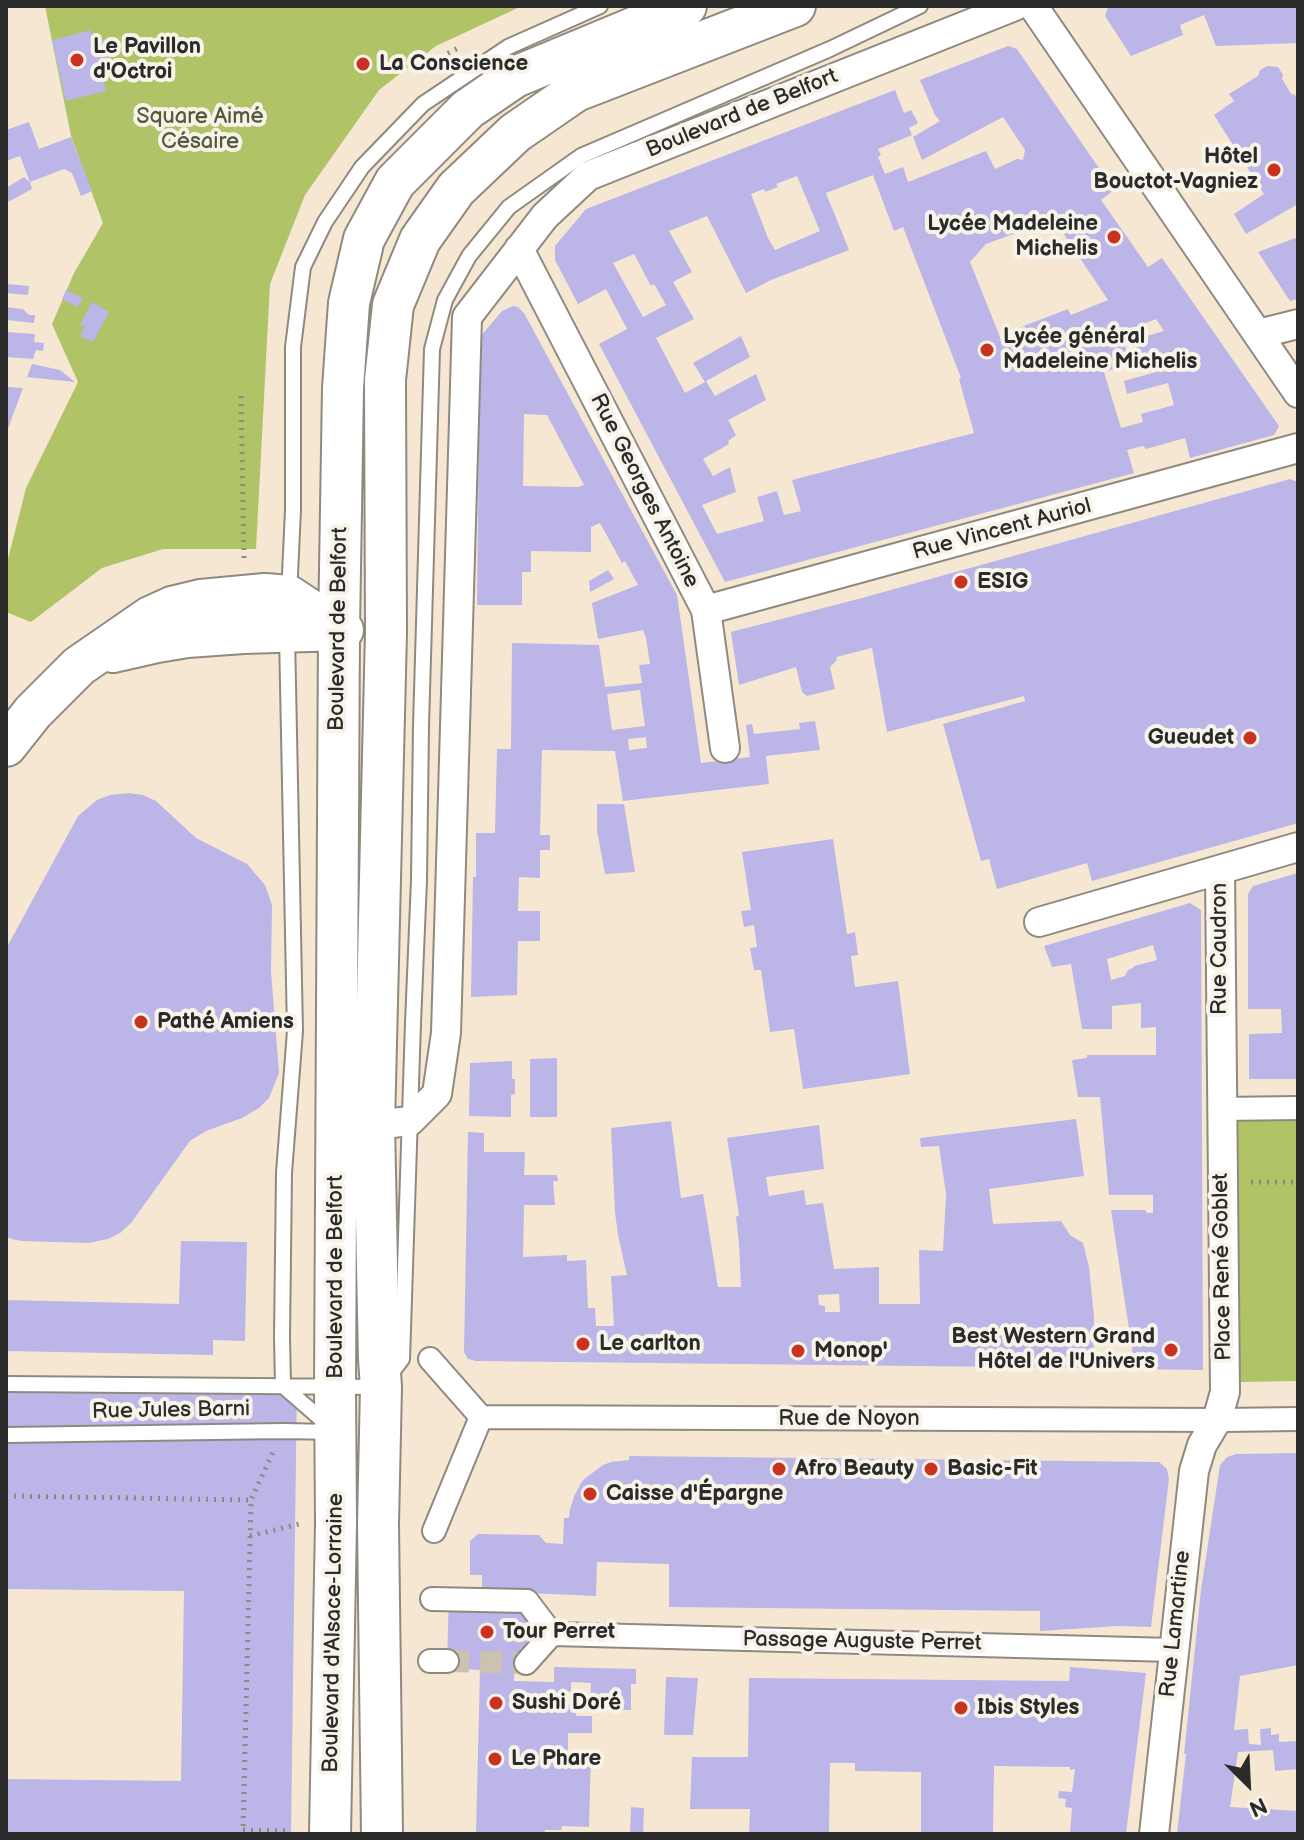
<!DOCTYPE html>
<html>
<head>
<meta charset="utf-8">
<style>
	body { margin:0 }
	#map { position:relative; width:1304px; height:1840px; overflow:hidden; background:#f6e7d3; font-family:"Balsamiq Sans",sans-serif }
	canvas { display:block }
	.frame { position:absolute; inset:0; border:8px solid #2b2b2b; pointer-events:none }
	.north { position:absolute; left:1208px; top:1744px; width:80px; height:80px; -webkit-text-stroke:6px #f7f3e8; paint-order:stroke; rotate:156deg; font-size:22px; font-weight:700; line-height:32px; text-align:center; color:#2b2b2b }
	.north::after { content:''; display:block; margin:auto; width:28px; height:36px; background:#2b2b2b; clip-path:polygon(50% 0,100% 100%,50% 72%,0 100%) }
</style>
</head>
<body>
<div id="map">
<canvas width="1304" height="1840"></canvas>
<div class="frame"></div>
<div class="north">N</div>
</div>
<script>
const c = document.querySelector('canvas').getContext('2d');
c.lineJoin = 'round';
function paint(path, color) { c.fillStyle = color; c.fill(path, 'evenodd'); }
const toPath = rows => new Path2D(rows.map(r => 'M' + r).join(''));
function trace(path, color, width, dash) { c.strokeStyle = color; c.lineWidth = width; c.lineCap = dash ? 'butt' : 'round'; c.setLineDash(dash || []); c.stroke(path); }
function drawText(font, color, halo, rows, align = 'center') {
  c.font = font + ' "Balsamiq Sans",sans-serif'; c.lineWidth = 8; c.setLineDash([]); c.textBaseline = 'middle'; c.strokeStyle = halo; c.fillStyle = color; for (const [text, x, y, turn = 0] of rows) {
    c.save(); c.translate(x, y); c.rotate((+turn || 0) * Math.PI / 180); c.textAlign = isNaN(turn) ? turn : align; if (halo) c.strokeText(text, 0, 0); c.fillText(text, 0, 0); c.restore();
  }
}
paint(toPath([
	[45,6,522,6,436,46,379,90,305,195,270,284,256,549,163,549,102,568,31,622,6,612,6,567,26,488,78,382,52,324,74,273,103,223,71,136],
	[1236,1116,1298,1116,1298,1381,1239,1382]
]), '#b0c367');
paint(toPath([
	[1111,6,1298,6,1298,43,1216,46,1204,15,1180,25,1183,35,1131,56,1105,16,1108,7],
	[91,30,94,42,105,39,114,76,103,79,106,91,66,101,52,40],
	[1008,46,1017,49,1114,190,1101,200,1148,267,1162,258,1279,426,1274,435,1190,458,1185,438,1146,449,1143,446,1127,450,1134,473,725,582,599,344,627,329,606,289,578,304,555,260,555,246,586,209,895,90,904,113,911,110,918,123,909,128,912,135,878,149,881,155,878,157,885,174,903,167,908,182,986,151,995,169,1017,159,1023,160,1025,150,1003,117,922,160,913,137,940,121,935,115,920,80],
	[873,175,894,231,903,227,961,378,959,379,974,433,792,480,801,511,784,515,777,491,757,497,764,521,717,534,702,505,736,492,730,467,713,476,703,459,729,444,728,441,736,435,728,420,766,400,756,374,715,396,706,381,750,357,741,336,693,363,705,382,685,393,656,338,694,319,673,282,692,272,669,231,707,216,746,293,771,280,849,250,826,193],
	[797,176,820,231,775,250,768,238,751,194,764,189,765,192,778,187,776,184],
	[1032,227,1059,227,1108,300,1071,315,1068,309,1016,329,1019,335,1002,342,970,262,986,244],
	[634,254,651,286,654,284,666,305,643,317,613,263],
	[1156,319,1164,331,1133,340,1143,362,1159,357,1163,370,1124,381,1127,394,1168,383,1174,405,1141,414,1143,422,1121,428,1104,372,1132,364,1120,333],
	[1267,66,1278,67,1283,75,1282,79,1292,95,1294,94,1298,100,1298,204,1246,234,1234,214,1264,194,1214,115,1234,101,1229,94,1258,76,1260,70],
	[29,122,39,149,71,137,92,191,81,196,72,173,64,169,30,182,20,156,6,161,6,130],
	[24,177,30,182,32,189,6,203,6,188],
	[1298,237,1298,299,1290,301,1258,252],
	[6,284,29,286,28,295,6,293],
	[66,290,83,298,78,307,62,299],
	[92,302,109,312,93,342,80,336,85,327,80,325],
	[513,306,518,307,524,313,677,595,701,763,750,757,746,725,752,724,754,734,800,729,799,723,815,721,820,750,766,756,769,784,623,801,615,751,542,750,540,835,550,835,550,850,540,850,540,878,519,877,518,911,540,911,540,941,518,941,517,995,471,997,473,877,476,877,476,833,495,833,497,749,511,749,512,643,599,645,605,687,642,683,639,665,650,664,646,638,643,630,598,639,592,603,638,585,625,561,622,563,600,523,591,527,591,552,531,551,531,572,522,572,522,605,477,605,480,337,502,311],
	[524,414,547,415,584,485,579,487,523,486],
	[640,690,645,726,612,730,607,694],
	[646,737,647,748,629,750,628,739],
	[6,307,23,309,29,315,35,315,34,323,6,320],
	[6,332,35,334,34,342,44,343,43,351,36,350,33,359,6,357],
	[32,364,60,370,75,382,27,377],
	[7,387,23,388,6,434,6,392],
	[1290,479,1298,482,1298,823,1092,881,1087,863,997,889,989,859,981,861,943,724,1025,701,1024,696,887,732,872,648,836,657,837,660,830,667,835,689,807,696,802,692,796,667,739,685,731,632,862,598],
	[608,570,614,579,590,592,589,581],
	[129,793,143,795,156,801,196,838,247,864,265,885,272,905,271,971,279,1073,269,1098,259,1108,242,1118,206,1131,190,1141,131,1223,120,1233,108,1239,89,1243,21,1241,12,1239,6,1237,6,949,78,816,97,800,110,795],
	[597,804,624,804,635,872,605,874,597,830],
	[833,839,847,934,855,932,858,955,851,956,855,987,898,981,910,1074,803,1089,794,1029,770,1032,761,970,754,970,750,948,757,947,754,925,744,927,741,911,751,910,742,852],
	[1298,873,1298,1079,1249,1079,1249,1034,1282,1033,1281,1009,1248,1009,1248,894,1253,886],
	[1190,903,1201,910,1203,1370,1135,1369,1111,1210,1145,1210,1147,1213,1153,1213,1153,1195,1109,1195,1100,1097,1078,1097,1072,1060,1087,1058,1087,1055,1156,1055,1156,1027,1141,1028,1141,1003,1112,1006,1112,1029,1082,1029,1071,964,1052,967,1044,946],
	[1153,945,1157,960,1134,966,1133,968,1128,970,1125,976,1111,980,1107,959],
	[557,1058,557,1117,530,1117,530,1059],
	[512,1061,512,1079,515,1079,515,1094,511,1095,511,1117,469,1116,470,1063],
	[1076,1119,1084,1176,989,1189,993,1224,1061,1221,1070,1235,1083,1243,1089,1267,1094,1317,1093,1368,476,1361,468,1359,464,1352,468,1132,484,1133,484,1152,525,1152,524,1175,557,1175,558,1181,553,1181,555,1205,524,1205,523,1257,567,1255,567,1261,586,1260,588,1308,595,1308,596,1326,614,1326,611,1276,627,1275,618,1235,615,1212,611,1128,671,1121,681,1198,703,1194,718,1287,741,1287,739,1243,736,1217,739,1215,727,1138,819,1125,824,1169,766,1177,769,1196,804,1190,806,1205,823,1203,834,1269,879,1267,879,1304,920,1304,919,1250,943,1251,946,1194,939,1146,921,1147,920,1138],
	[839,1294,840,1312,825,1312,825,1306,819,1305,818,1295],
	[181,1241,247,1242,245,1341,213,1340,213,1355,6,1351,6,1300,179,1304],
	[6,1377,297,1381,291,1834,6,1834,6,1779,181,1781,184,1591,6,1589],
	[1298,1453,1298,1665,1240,1676,1234,1730,1248,1729,1249,1744,1261,1745,1260,1729,1271,1728,1271,1735,1279,1734,1279,1742,1298,1741,1298,1769,1275,1771,1273,1750,1238,1752,1230,1807,1298,1811,1298,1834,1177,1834,1186,1754,1184,1754,1201,1590,1220,1465,1227,1457,1236,1454],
	[629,1456,1159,1462,1167,1469,1169,1479,1151,1627,1117,1626,1040,1631,1040,1611,669,1607,669,1564,597,1562,596,1596,528,1593,526,1671,514,1671,514,1681,554,1682,554,1667,636,1669,636,1684,631,1684,631,1710,590,1709,591,1683,571,1682,571,1692,564,1691,563,1704,577,1705,576,1716,592,1716,592,1733,568,1733,568,1751,591,1752,589,1827,562,1826,561,1830,545,1830,544,1834,476,1834,480,1670,447,1668,449,1590,482,1591,482,1575,470,1575,470,1541,478,1534,539,1535,546,1543,563,1544,564,1518,569,1518,570,1509,575,1494,583,1480,603,1465,611,1462,629,1460],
	[1070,1667,1146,1673,1126,1834,1070,1834,1072,1808,1065,1807,1066,1799,1058,1798,1059,1791,1072,1792,1075,1769,1070,1770,1070,1767,994,1766,993,1834,921,1834,921,1772,855,1771,855,1763,830,1763,829,1834,749,1834,750,1809,690,1809,692,1757,748,1757,749,1678,1069,1681],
	[666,1677,698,1678,693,1735,664,1735],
	[631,1807,644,1808,643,1834,630,1834]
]), '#bcb5e7');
trace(toPath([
	[447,1661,526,1663]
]), '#cdc1b1', 22, [22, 11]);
const service = toPath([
	[289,595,293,510,293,347,303,267,325,222,362,167,423,104,508,47,600,6],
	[287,635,295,1031,284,1173,282,1337,283,1386,329,1426],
	[389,1376,402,1359,413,1023,419,880,421,726,432,349,445,300,469,256,509,207,581,156,830,49,920,6],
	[6,1384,380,1387],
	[6,1435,283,1431,334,1432]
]);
const pedestrian = toPath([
	[1221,1109,1298,1108],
	[430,1359,481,1417,1224,1420,1298,1419],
	[434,1531,481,1417],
	[432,1599,527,1601,552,1634],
	[430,1661,447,1661],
	[526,1663,552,1634,1173,1650]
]);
const minor = toPath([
	[1033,6,1298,393],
	[519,249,706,610,725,748],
	[1258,334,1298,324],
	[706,610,1298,448],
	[1039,922,1298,847],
	[374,1125,410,1121,437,1094,446,1033,467,317,545,216,588,176,1015,6],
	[1154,1834,1194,1471,1202,1445,1217,1420,1225,1392,1220,870]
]);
const secondary = toPath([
	[113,652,157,642,187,637,243,633,343,630],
	[6,746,33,712,79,666,150,617,172,607,201,600,265,594,289,596,339,629],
	[330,1834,336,1523,335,1388,339,629,343,388,349,303,364,239,395,182,468,109,515,77,686,6],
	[382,1834,378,1524,381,1387,379,1359,374,1125,386,632,385,380,393,305,420,240,456,189,515,133,576,91,795,6]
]);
trace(service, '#90897f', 18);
trace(pedestrian, '#90897f', 26);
trace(minor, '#90897f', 32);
trace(secondary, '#90897f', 44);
trace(toPath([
	[429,68,441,57,460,47],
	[241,396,244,559],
	[1251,1182,1298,1182],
	[6,1496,251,1500],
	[250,1536,299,1524],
	[6,1566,9,1566],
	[243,1830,291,1831],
	[243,1834,251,1500,273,1452]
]), '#90897f', 5, [2, 6]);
trace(service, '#fff', 14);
trace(pedestrian, '#fff', 22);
trace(minor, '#fff', 28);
trace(secondary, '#fff', 40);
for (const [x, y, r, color] of [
	[77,60,8,"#c8321e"],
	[363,64,8,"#c8321e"],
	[1274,170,8,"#c8321e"],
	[1114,237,8,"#c8321e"],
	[987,350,8,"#c8321e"],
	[961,582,8,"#c8321e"],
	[1250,738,8,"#c8321e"],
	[141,1022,8,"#c8321e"],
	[583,1344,8,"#c8321e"],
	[1171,1350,8,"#c8321e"],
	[798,1351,8,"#c8321e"],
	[779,1469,8,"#c8321e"],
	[931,1469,8,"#c8321e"],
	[590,1494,8,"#c8321e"],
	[487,1632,8,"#c8321e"],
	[496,1703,8,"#c8321e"],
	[961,1708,8,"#c8321e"],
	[495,1759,8,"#c8321e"]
]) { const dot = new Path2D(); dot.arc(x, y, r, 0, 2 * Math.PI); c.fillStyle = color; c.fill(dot); trace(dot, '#f7f3e8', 3); }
drawText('bold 22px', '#2b2b2b', '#f7f3e8', [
	["Le Pavillon",93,47],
	["d'Octroi",93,72],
	["La Conscience",379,64],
	["Hôtel",1258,157,"right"],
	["Bouctot-Vagniez",1258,182,"right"],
	["Lycée Madeleine",1098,224,"right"],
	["Michelis",1098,249,"right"],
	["Lycée général",1003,337],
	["Madeleine Michelis",1003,362],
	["ESIG",977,582],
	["Gueudet",1234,738,"right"],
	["Pathé Amiens",157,1022],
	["Best Western Grand",1155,1337,"right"],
	["Hôtel de l'Univers",1155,1362,"right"],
	["Le carlton",599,1344],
	["Monop'",814,1351],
	["Afro Beauty",795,1469],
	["Basic-Fit",947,1469],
	["Caisse d'Épargne",606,1494],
	["Tour Perret",503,1632],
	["Sushi Doré",512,1703],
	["Ibis Styles",977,1708],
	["Le Phare",511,1759]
], 'left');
drawText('22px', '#2b2b2b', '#f7f3e8', [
	["Boulevard de Belfort",742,114,-22],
	["Rue Georges Antoine",644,491,63],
	["Rue Vincent Auriol",1002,530,-15],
	["Boulevard de Belfort",339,629,-89],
	["Rue Caudron",1220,949,-90],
	["Place René Goblet",1223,1267,-91],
	["Boulevard de Belfort",336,1277,-90],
	["Rue Jules Barni",171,1411,-1],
	["Rue de Noyon",849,1419],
	["Rue Lamartine",1176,1624,-84],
	["Boulevard d'Alsace-Lorraine",334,1633,-89],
	["Passage Auguste Perret",862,1642,1]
]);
drawText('22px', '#53593d', '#f7f3e8', [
	["Square Aimé",200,117],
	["Césaire",200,142]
]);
</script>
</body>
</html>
